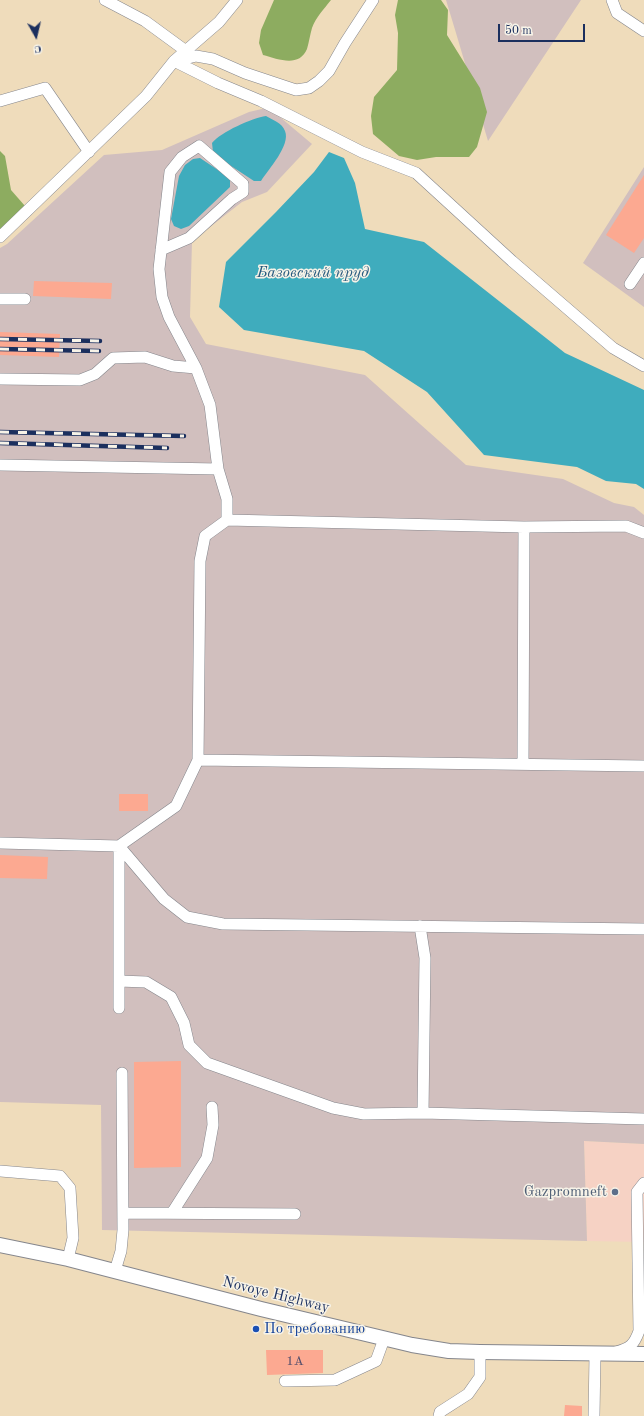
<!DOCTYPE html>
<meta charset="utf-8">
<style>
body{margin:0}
#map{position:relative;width:644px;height:1416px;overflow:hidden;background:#efdcbb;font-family:"Old Standard TT",serif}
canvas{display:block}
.north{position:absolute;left:16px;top:16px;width:40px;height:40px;-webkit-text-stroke:3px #f7f3e8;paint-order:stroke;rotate:172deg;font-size:11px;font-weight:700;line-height:16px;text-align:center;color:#1b2f5e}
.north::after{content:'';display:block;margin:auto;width:14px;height:18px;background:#1b2f5e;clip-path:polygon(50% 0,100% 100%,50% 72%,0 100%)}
.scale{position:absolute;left:498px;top:24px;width:87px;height:18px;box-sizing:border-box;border:2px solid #1b2f5e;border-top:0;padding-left:5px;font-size:12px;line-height:14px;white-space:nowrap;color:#1b2f5e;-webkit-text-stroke:3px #f7f3e8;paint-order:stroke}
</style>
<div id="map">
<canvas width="644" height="1416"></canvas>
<div class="north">С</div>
<div class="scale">50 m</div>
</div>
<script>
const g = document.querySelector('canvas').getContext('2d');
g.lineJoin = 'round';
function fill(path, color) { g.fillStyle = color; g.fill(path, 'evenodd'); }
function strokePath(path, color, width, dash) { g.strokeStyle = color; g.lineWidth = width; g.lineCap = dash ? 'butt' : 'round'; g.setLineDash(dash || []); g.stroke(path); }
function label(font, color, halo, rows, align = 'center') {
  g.font = font + ' "Old Standard TT",serif'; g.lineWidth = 3; g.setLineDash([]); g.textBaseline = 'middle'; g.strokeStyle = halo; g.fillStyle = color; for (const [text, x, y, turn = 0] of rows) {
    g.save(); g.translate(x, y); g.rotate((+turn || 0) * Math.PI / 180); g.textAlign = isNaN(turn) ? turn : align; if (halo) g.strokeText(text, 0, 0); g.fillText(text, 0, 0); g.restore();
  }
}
fill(new Path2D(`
 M584,1141L644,1144V1242L587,1241Z`), '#f6d2c4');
fill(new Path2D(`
 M446,0H581L488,141L456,33Z
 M266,108L274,112L312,144L267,192L242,202L192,241L190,317L206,344L365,375L466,465L563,479L614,503L634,507L644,515V1144L584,1141L587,1241L102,1230L101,1105L0,1102V248L7,244L104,155L162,150L249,112Z
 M644,167V307L583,263Z`), '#d1bfbe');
fill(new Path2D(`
 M274,0H331C324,9 316,17 312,28C310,35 309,42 307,49C299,68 278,59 263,55L259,43L261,30Z
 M398,0H441L448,10L447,35L480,88L487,112L477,147L469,157H436L417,160L399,156L373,134L371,116L374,97L397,70L398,33L395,15Z
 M0,151L5,156L11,190L25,206L0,232Z`), '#8dac60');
fill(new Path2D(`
 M266,116C273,120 282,123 285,131C291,145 268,170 261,181H254L225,162L213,152L212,143C221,132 252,118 266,116Z
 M329,152L344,158L355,183L365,229L424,242L565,353L644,390V489L636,484L606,481L577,467L484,455L427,392L364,351L244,330L219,307L226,262L276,212L314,172Z
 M200,158L230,178V187L189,226L181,229L174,226L171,219L179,176L185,165L193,159Z`), '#3facbd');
fill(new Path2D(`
 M644,175V238L634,253L606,235Z
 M34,281L112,283L111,299L33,296Z
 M0,332L60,334L59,357L0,355Z
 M119,794H148V811H119Z
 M0,855L48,857L47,879L0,878Z
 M181,1061V1167L134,1168V1062Z
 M266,1350H323V1373L267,1375Z
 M565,1405L582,1406V1416H564Z`), '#fca991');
const minor = new Path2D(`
 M105,0L145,21L186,51
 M612,0L617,13L644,31
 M174,61L218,83L261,101L362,152L416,173L512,261L613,348L644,366
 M177,61L196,56L213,59L245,73L296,90L309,88L319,81L329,71L345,43L373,0
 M0,101L45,88L89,152
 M0,237L146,96L174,61L219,22L237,0
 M161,250L189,238L232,199L243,192V184L199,146L182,157L170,172L159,269L162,297L169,317L196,368L210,405L218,469
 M630,284L644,263
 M0,299H25
 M0,379L80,380L95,374L113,358L145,357L173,366L196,368
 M0,465L218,469L227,499V520L205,536L200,561L198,760L176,806L119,846L0,843
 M227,520L524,527L626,526L644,533
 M198,760L644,766
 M523,764L524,527
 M119,846L164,899L187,917L223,924L644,929
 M119,846V1008
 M420,926L425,958L423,1113
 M119,981L146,982L171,997L184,1023L189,1045L207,1063L333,1108L364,1114L423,1113L644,1119
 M0,1171L60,1176L70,1188L73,1238L68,1259
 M123,1213L295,1214
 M172,1213L207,1158L213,1125L212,1107
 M115,1271L121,1251L123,1230L122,1073
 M616,1352C630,1348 634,1345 639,1331L637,1192L644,1183
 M285,1381L335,1380L376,1361L384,1339
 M439,1416L440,1412L468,1394L480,1377V1352
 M594,1416L595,1355`);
const major = new Path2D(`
 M0,1245L68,1259L261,1309L412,1345L449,1351L480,1352L644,1354`);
strokePath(minor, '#85868c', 12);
strokePath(major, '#85868c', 16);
strokePath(minor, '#fff', 11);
strokePath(major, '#fff', 14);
const rail = new Path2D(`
 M0,339L100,341
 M0,349L99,351
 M0,432L184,436
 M0,443L167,448`);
strokePath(rail, '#1b2f5e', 4.5);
strokePath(rail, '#f7f3e8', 3, [9]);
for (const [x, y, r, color] of [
 [615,1192,4,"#5c6f8a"],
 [256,1329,4,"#1a4fb4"]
]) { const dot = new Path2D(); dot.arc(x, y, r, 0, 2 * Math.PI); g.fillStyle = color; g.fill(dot); strokePath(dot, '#f7f3e8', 1.5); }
label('13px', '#534e6b', null, [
 ["1А",295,1362]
]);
label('15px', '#4e5e75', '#f7f3e8', [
 ["Gazpromneft",607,1192]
], 'right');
label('15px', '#1b2f5e', '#f7f3e8', [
 ["Novoye Highway",276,1295,14]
]);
label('15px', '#164399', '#f7f3e8', [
 ["По требованию",264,1329]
], 'left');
label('italic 16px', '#285b7f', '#f7f3e8', [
 ["Базовский пруд",313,273]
]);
</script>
